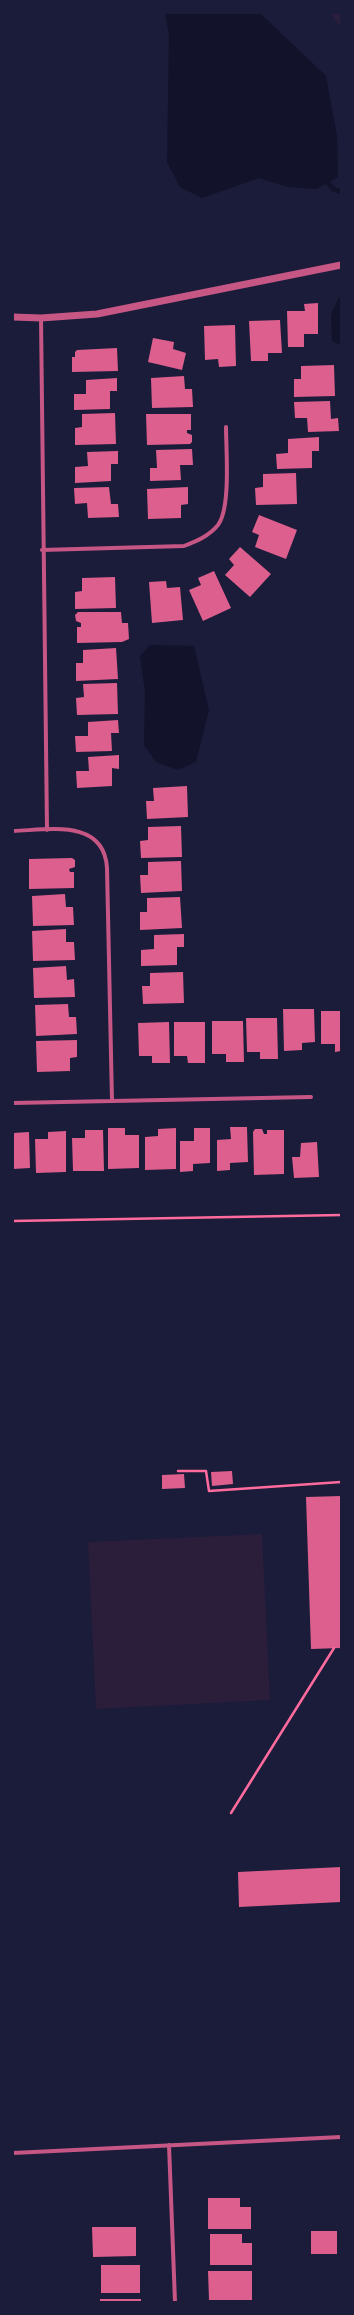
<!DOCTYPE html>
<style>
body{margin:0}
#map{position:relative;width:354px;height:2315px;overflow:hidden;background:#1b1b3a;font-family:"Varela Round",sans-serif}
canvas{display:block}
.frame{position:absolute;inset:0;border:14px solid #1b1b3a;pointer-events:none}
</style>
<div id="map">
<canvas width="354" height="2315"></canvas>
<div class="frame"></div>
</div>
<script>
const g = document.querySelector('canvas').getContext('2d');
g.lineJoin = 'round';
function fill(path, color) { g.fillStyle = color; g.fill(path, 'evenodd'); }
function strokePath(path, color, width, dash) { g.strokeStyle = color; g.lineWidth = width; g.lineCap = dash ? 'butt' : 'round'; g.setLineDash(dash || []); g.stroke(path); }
fill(new Path2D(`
 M330,13H341V28Z
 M262,1534L270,1700L96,1709L88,1542Z`), '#2a1e3b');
fill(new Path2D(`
 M165,13H260L326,76L337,136L338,177L317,189L288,187L259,178L202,198L180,187L167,162L169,35Z
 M339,297H341V345L332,341L331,315Z
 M150,645L194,646L209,710L196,762L178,770L156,762L144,745L145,692L140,656Z`), '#12122b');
strokePath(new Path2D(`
 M326,180L333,189L341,192`), '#12122b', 5);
fill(new Path2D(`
 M318,303V334H304V347H288L287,311H305L304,304Z
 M280,320L282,353H268V361H251L249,321Z
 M235,325L236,366L219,367L218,359L205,360L204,326Z
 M153,338L174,342L173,349L186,353L182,370L148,362Z
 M117,348L118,371L72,372V357H75V352L77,350Z
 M334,365L335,396L294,397V379H301V366Z
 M184,376L185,389H192L193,407L152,408L151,378Z
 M117,378V391H110V409L74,410V394H86V380Z
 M330,401L331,419L338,418L339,431L308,432L307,418H295L294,402Z
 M115,413L116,444L75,445V428L82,427V414Z
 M146,414H191V430H187V433L192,435V442L190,444L147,445Z
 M319,437V451H312V468L277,469L276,454L288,453V439Z
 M192,449L193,465H180L181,480L150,481V468H157L156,450Z
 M118,451V464H111V481L75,483V467L88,466L87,452Z
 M296,473L297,504L256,505L255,488L263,487V474Z
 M109,487L111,504H118L119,517L88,518L87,503L75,504L74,488Z
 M188,487V504L181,505V518L148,519L147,489Z
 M259,515L297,530L286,559L255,547L259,535L252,532Z
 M240,547L271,574L250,597L225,575L234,565L229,559Z
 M214,571L231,608L203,621L189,590L201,585L198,578Z
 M115,577L116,608L75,609V592L82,591V578Z
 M166,581L167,588L180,587L183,620L152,623L149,582Z
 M78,612H121L122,623H128L129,639L122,642L77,643V627H81V623L76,621L75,615Z
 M116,648L118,679L76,681V663H83V650Z
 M117,683L118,714L77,715L76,698L84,697L83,684Z
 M118,720L119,733H111L112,751L76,752L75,736H88V722Z
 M119,755V769L112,768V786L77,788L76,771H89L88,757Z
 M187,786L188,817L147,819L146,801H154L153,788Z
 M181,826L182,857L141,858L140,841L148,840V827Z
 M72,858L75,860V867L69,869L70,872H74V888L29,889V859Z
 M181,861L182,891L141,893L140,875H148V862Z
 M65,894L66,907H73L74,925L33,926L32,896Z
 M180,897L182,928L140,930V912H147V898Z
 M66,929V942H74L75,960L33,961L32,931Z
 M184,934V947H177V965L141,966V950L154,949V935Z
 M66,966L67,980L74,979L75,997L34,998L33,968Z
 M183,972L184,1003L143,1004L142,986H150V973Z
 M68,1004L69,1017H76L77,1034L36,1036L35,1005Z
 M283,1009H314L315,1042L302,1043V1050L284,1051Z
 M321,1011H341V1051L335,1052V1044H321Z
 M246,1018H277L278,1059H260V1052H247Z
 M212,1021H243L244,1062H226V1054H212Z
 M169,1022L170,1063H152V1056H139L138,1023Z
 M174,1022H205V1063H188L187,1056H174Z
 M77,1040V1057L70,1058V1071L37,1072L36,1041Z
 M230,1127H247L248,1162L230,1163V1170L217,1171V1140L231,1139Z
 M108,1128H125V1135H139V1168L108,1169Z
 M176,1128V1169L145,1170V1137L158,1136V1129Z
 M194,1128H210V1163L193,1164V1171L180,1172V1141H194Z
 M255,1129H262L264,1134H267V1130H284V1174L254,1175L253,1132Z
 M85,1130H103L104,1171H73L72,1138H85Z
 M66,1131V1172L36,1173L35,1139H48V1132Z
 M29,1132L30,1168L13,1169V1133Z
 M317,1142L319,1177L294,1178L292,1157H300L301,1143Z
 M232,1471L233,1484L212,1486L211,1472Z
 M184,1474L185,1488L162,1489V1475Z
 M341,1496V1648L311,1649L306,1497Z
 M341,1867V1902L239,1907L238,1872Z
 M208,2198H240V2207H251V2229H208Z
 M92,2227H136V2256L93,2257Z
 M311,2231H337V2254H311Z
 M210,2234H242V2243H252V2265H210Z
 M101,2265H140V2293H101Z
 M208,2271H252V2300H209Z
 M100,2299H141V2302H100Z`), '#dd5f8e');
strokePath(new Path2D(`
 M13,1221L341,1215
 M178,1471H206L209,1491L341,1482
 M231,1813L334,1648`), '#ff6b9d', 2.5);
strokePath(new Path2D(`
 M41,318L47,830
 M42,550L184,546C197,541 209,536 218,525C231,508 226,449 226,427
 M13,831C48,830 104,818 107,868L112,1101
 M13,1103L311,1097
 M169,2145L175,2302
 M13,2153L341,2137`), '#c65784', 4);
strokePath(new Path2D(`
 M13,317L41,318L97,314L341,265`), '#c65784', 7);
</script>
